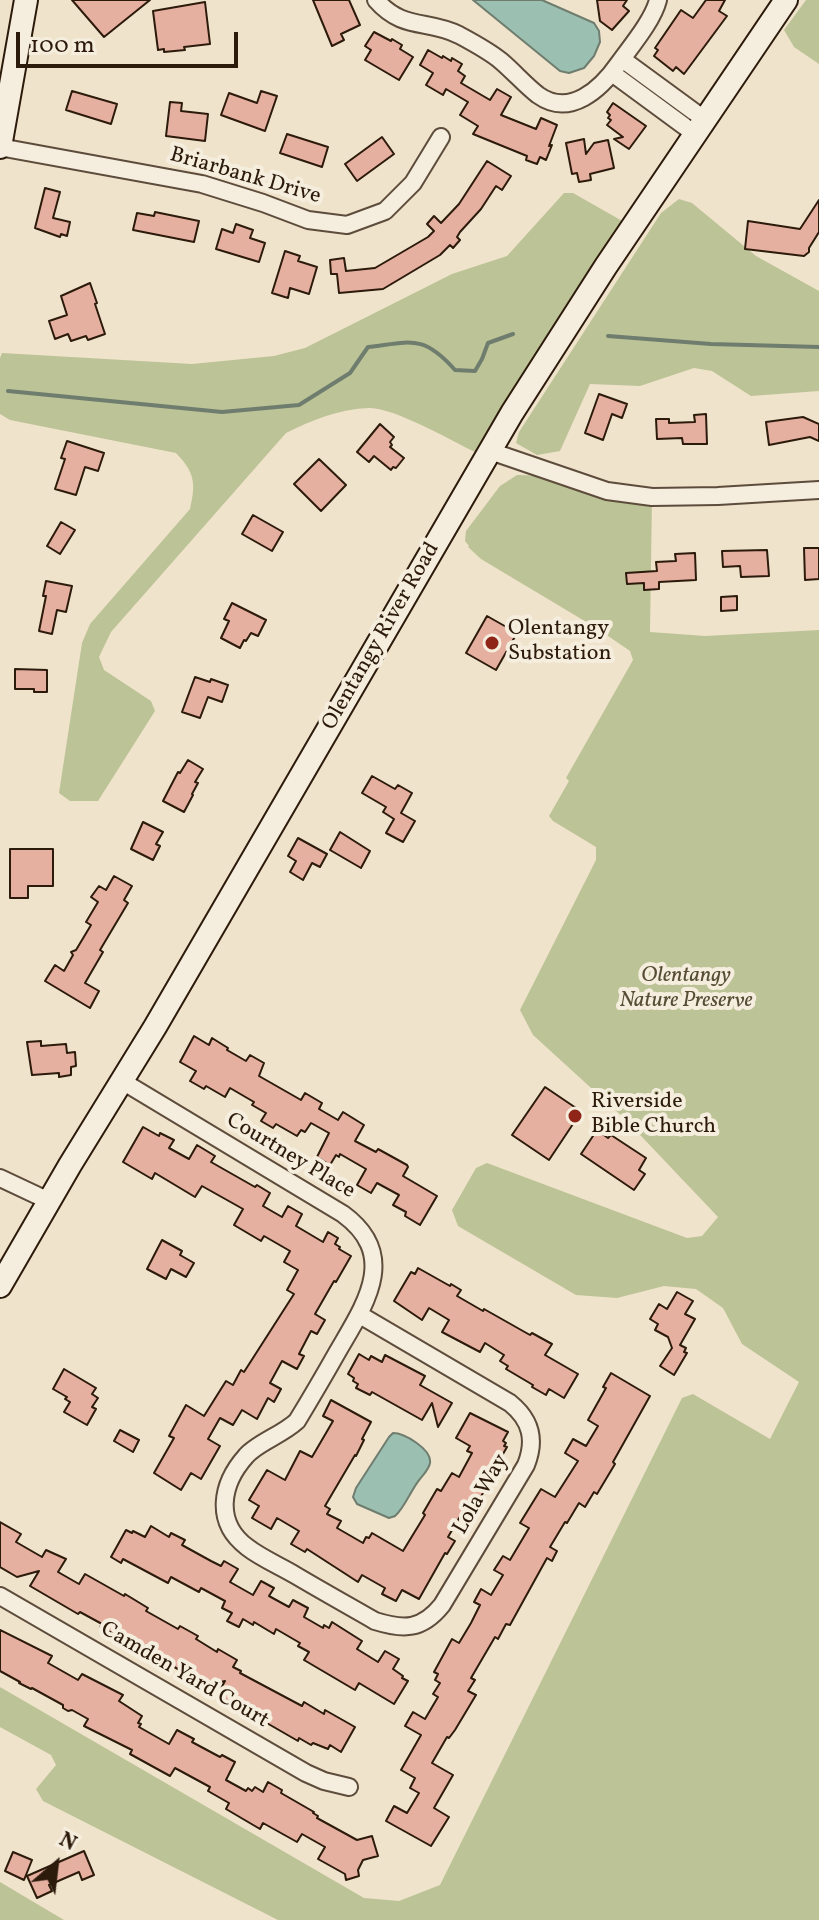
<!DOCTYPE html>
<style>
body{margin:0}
#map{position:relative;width:819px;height:1920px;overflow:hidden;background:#f0e3cb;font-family:Vollkorn,serif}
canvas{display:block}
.north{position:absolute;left:16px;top:1824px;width:80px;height:80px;-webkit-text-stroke:6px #f5eddd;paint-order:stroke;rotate:28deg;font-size:22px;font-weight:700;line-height:32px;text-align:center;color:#2c1a0b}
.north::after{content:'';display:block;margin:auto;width:28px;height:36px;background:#2c1a0b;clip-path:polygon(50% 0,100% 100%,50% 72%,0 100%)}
.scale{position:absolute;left:16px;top:32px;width:222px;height:36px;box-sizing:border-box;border:4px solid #2c1a0b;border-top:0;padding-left:10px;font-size:24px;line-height:28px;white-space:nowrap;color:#2c1a0b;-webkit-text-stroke:6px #f5eddd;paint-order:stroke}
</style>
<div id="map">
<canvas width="819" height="1920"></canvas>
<div class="north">N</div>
<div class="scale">100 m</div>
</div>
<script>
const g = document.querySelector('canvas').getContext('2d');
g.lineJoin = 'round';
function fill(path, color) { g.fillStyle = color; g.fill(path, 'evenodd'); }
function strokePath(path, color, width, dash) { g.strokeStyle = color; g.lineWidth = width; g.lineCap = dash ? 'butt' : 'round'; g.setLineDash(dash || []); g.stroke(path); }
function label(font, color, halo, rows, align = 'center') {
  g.font = font + ' Vollkorn,serif'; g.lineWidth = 8; g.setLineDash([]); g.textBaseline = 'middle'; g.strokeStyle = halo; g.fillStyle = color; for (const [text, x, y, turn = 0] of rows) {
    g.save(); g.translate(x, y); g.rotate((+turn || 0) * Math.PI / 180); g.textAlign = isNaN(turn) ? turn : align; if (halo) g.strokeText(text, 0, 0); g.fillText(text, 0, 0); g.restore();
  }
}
fill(new Path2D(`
 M806,0H819V64L794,47L784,30Z
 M564,193H573L624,222L477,453C452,441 393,407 369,408C339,409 312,420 286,433L111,632L99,657L104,670L151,701L155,711L98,801H70L59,793L82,643L90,624L190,509C196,483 195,473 176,453L10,420L0,414V358L2,353L192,364L274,356L305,348L452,274L507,256Z
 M679,199L692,203L756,256L819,291V391L751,396L712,371L694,368L640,386L590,384L560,451L537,455L516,443L519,432L661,213Z
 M517,475L557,476L652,497L650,632L705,636L819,630V1920H278L43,1801L36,1789L56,1765L51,1755L0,1727V1687L364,1898L399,1901L440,1885L682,1398L693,1394L770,1439L799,1382L742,1344L723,1308L696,1289L664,1286L617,1298L576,1295L458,1226L452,1210L476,1168L487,1163L687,1238L702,1236L718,1217L624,1118L533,1035L520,1010L596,860V847L553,821L549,816L569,781L566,778L633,660L630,651L598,629L481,559L468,547L469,546L465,541L466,531L500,486Z
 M0,1882L64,1920H0Z`), '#bcc396');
const water = new Path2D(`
 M473,0H542L594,23L599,31L600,42L594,56L584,68L569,73L560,71Z
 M393,1433C404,1433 432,1449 430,1463C429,1469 424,1474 420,1479C412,1488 404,1509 395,1516C393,1517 391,1517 389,1518L357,1504L353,1497L356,1488L389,1437Z`);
fill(water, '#9bbfb1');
strokePath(water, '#6f7d6f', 2);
strokePath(new Path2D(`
 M608,336L711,344L819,347
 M8,391L222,412L299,405L350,373L368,347C411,342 423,334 455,370L475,371L482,359L488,343L513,334`), '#6f7d6f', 4);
const building = new Path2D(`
 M72,0H150L104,37Z
 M313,0H349L360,25L341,34L344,40L332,46Z
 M597,0H627L623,6L629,11L612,30L600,21Z
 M706,0H725L719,11L727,16L684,74L676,67L673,71L654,56L658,50L655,48L681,10L693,18Z
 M205,2L210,44L184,47L185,50L164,52V49L158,50L153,11Z
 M374,32L391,41L392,39L402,45L400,49L413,57L399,80L365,60L371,50L365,46Z
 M428,50L442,58L443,56L451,61L452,58L462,64L458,71L465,76L461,83L490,100L497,89L511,97L501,115L536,129L541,118L557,125L549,146L552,145L546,160L540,157L537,164L526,160L527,156L473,134L478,126L460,115L468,102L446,89L443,95L426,85L433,73L420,65Z
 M72,91L117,104L111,124L66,110Z
 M261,91L277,96L265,131L221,115L229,93L257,103Z
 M170,102L182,103L181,111L208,114L205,141L166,136Z
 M613,103L646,126L629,149L614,139L623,137L607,125L611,120L608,118L610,115L607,112Z
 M287,134L328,147L322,167L280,153Z
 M382,137L394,154L357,181L345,164Z
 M584,139L586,154L594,143L608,140L614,168L590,174L591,180L579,182L577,173L572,174L566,143Z
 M487,161L511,176L502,190L496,186L481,209L460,232L457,237L460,240L453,248L450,245L440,255L383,289L339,293L337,274H331L330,260L344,258L346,271L375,268L428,237L434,231L427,224L434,216L441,223L459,204Z
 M45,188L60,192L53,218L70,222L67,236L61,234L60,237L35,228Z
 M819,200V232L809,248V252L804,256L745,249L748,221L800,229Z
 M155,212L199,221L194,242L133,230L137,213L154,216Z
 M236,224L253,230L250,238L265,243L259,262L216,249L222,229L233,233Z
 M285,251L300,256L298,261L317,267L309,294L290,288L288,298L272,293Z
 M90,283L97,303L95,304L105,334L88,340L86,336L71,341L68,334L55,339L49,321L67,315L61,296Z
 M599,394L627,404L622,418L612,414L603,440L585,433Z
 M706,414L707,444H683L682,438L657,439L656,419H669V423L695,422L694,415Z
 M803,417L819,424V441L810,437L769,445L766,422Z
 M380,424L394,437L390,442L392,445L390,447L404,458L396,468L393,467L391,470L374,456L369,462L357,452Z
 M67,441L104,453L98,471L85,467L76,495L55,489L65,459L61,458Z
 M319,459L346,485L321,511L294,484Z
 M253,515L283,532L272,551L242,534Z
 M61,522L75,530L60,554L47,546Z
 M804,548H819V579L805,580Z
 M767,550L769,576L741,577L740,566L723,567L722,551Z
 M695,553L696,580L659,582V589L644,590V583L627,584L626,573L657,571L656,562L676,561L675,554Z
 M46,581L72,586L66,612L57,610L52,634L39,631L46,596H43Z
 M737,596V610L721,611V597Z
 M232,603L266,620L258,636L251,633L246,641L244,640L240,648L221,638L229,621L224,619Z
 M487,616L517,633L496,670L466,653Z
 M15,669L47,670V692H34V689H15Z
 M195,677L210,682L211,679L228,685L222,702L208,697L200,718L182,712Z
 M188,760L203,769L195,782L198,783L192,794L193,795L184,812L163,801L178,772L180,773Z
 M372,776L395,789L398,785L412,793L401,813L415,821L403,842L386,833L394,819L383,812L386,807L362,793Z
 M143,822L163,832L156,844L160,846L153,860L131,849Z
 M340,832L370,851L361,868L330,850Z
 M298,838L327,854L320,867L312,863L303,880L290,872L296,861L288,856Z
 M10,849H53V886H28V898H10Z
 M114,876L132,886L124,900L128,903L100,950L103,952L85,983L99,991L90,1008L45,981L55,965L64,971L73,955L71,952L76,950L91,925L86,922L98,902L91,897L99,886L106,890Z
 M194,1036L209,1045L212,1038L228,1048L227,1050L246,1061L250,1055L264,1063L259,1076L301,1100L305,1093L322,1103L319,1109L338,1120L343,1112L364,1125L355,1141L376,1152L378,1149L407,1165L408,1167L403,1176L437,1196L420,1225L405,1216L406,1212L393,1205L399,1195L377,1183L371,1193L357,1185L366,1169L340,1154L339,1157L336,1155L330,1165L317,1157L329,1133L311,1123L305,1132L301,1130L297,1136L276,1124L273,1128L261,1121L266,1113L252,1105L254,1102L230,1088L225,1097L206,1086L204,1089L190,1081L196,1071L180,1062Z
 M41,1041V1046L66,1044L67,1053L75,1052L76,1066L71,1067V1075L59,1077V1073L32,1075L27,1042Z
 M545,1087L579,1110L575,1116L577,1118L549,1160L512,1135Z
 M143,1127L159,1136L160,1133L174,1140L169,1148L189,1159L197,1145L215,1156L211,1162L255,1187L257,1185L270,1193L263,1206L282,1217L288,1206L302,1214L296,1226L323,1242L328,1232L338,1238L335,1244L340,1247L339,1249L351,1256L336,1282L334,1281L315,1314L325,1320L317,1334L311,1331L299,1354L304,1356L297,1369L282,1361L270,1383L281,1389L274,1402L268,1398L257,1419L242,1410L233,1425L220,1418L208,1439L220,1446L201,1479L191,1473L181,1490L154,1473L174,1438L169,1436L186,1405L204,1416L226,1381L233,1385L241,1370L244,1372L294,1294L287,1290L298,1270L284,1262L290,1251L264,1236L261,1241L234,1225L243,1209L202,1186L195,1197L155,1173L152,1179L123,1162Z
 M597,1130L608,1138L611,1135L646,1158L639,1170L645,1174L634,1190L581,1154Z
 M162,1240L182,1251L180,1255L194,1263L186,1277L171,1269L166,1279L147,1269Z
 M418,1268L450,1286L451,1284L461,1290L457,1296L483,1311L484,1309L530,1335L532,1333L552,1344L545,1355L578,1374L564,1398L549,1389L546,1395L532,1387L533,1385L506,1369L508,1366L500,1361L504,1355L485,1343L480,1352L442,1332L449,1320L429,1308L422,1320L394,1301L411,1272L415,1274Z
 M677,1292L693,1301L685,1314L695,1319L680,1345L686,1348L684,1352L687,1353L674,1375L660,1366L672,1348L668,1337L655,1330L658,1324L650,1319L659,1304L667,1309Z
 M359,1354L369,1360L371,1356L382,1362L385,1355L425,1376L420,1385L452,1403L438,1427L432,1403L422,1420L372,1392L370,1395L356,1388L358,1384L353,1381L354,1378L348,1374Z
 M64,1369L96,1388L92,1394L98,1398L92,1407L96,1409L87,1425L64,1412L70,1402L65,1399L67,1397L53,1389Z
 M611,1373L650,1396L613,1462L615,1464L597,1494L594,1492L585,1507L579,1503L567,1523L565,1522L550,1547L557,1551L552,1561L547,1558L510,1625L506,1624L498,1639L495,1637L471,1678L475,1680L468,1691L476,1695L455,1730L449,1738L447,1737L432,1763L453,1775L434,1808L449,1817L431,1846L386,1821L394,1806L407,1813L419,1793L410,1788L415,1778L401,1770L421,1735L405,1726L413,1712L425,1719L438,1697L433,1694L440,1683L435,1680L438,1674L434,1672L452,1639L459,1643L471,1623L480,1605L474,1602L481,1589L491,1595L503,1575L494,1570L503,1556L510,1560L529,1528L520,1523L541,1489L555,1497L578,1461L565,1453L573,1439L586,1446L598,1426L588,1420L606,1388L603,1387Z
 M331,1400L371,1422L362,1439L364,1440L356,1456L355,1455L325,1506L330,1509L327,1514L341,1521L337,1528L363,1543L366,1537L369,1538L372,1533L403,1551L425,1515L423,1513L437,1489L441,1491L452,1473L459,1477L472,1453L467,1451L470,1446L456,1438L470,1413L508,1432L503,1441L506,1443L504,1446L507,1447L495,1468L497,1469L476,1505L469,1501L448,1537L455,1541L447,1554L445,1553L419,1599L402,1590L396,1601L382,1594L385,1588L362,1575L358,1582L307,1549L305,1552L291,1544L299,1531L277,1518L271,1529L252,1518L259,1506L249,1500L267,1470L285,1480L300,1451L312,1457L333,1421L323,1416Z
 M120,1430L139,1440L133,1452L114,1441Z
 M0,1522L21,1534L16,1542L42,1557L46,1550L66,1559L58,1572L79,1584L85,1574L124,1596L125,1594L148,1608L146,1611L178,1629L180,1626L198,1636L196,1639L217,1652L218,1649L237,1660L233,1667L241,1671L240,1673L302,1706L304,1702L324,1714L325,1710L355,1727L341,1752L330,1745L328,1749L313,1743L311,1745L299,1738L298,1741L265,1722L267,1718L235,1699L233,1704L217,1695L225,1681L202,1686L197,1684L196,1679L147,1652L149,1648L118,1631L116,1635L100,1627L102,1624L80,1612L78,1614L30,1586L39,1571L17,1577L0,1567Z
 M151,1526L169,1537L171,1533L185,1540L182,1545L211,1561L221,1566L224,1561L238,1569L230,1582L253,1595L261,1581L274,1588L269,1596L289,1607L293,1600L308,1608L304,1617L323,1628L324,1625L329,1628L332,1622L362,1641L357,1649L378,1662L385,1651L399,1659L393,1669L403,1676L402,1678L408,1681L394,1704L359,1683L355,1690L304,1660L309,1652L298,1646L300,1643L276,1629L274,1634L254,1622L253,1625L243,1619L239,1627L227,1621L232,1613L222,1608L225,1601L201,1588L199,1592L171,1577L168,1583L123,1559L121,1563L111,1557L126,1530L132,1533L133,1531L145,1537Z
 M0,1630L52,1656L48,1663L78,1680L82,1674L123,1695L119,1701L142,1716L138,1723L141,1724L139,1727L169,1744L177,1730L194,1739L192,1742L220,1757L222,1755L235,1762L226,1780L246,1791L248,1788L252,1791L255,1787L263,1792L268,1782L282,1790L281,1793L314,1812L313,1813L318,1816L317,1818L357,1840L372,1836L378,1856L363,1860L358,1870L359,1876L346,1880L345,1874L318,1859L325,1847L302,1834L297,1842L263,1823L260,1829L226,1809L229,1803L208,1791L210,1787L175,1768L170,1776L130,1754L132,1750L84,1726L88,1719L72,1710L68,1711L63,1708V1705L32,1688L31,1689L19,1683L20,1682L0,1671Z
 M84,1851L94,1875L82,1880L79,1872L49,1885L52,1891L37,1898L27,1876Z
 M13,1852L32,1860L24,1880L5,1871Z`);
fill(building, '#e6b0a1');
strokePath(building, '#2c1a0b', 2);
const street = new Path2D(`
 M376,0C403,31 427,19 459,35C474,43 489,51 501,61C514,72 525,85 538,95C570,118 601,89 619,63C632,45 653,20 658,0
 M622,59L704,119
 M612,73L695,134
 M0,147L202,184L263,203L308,220L347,225L385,211L413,183L441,137
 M490,451L607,491L652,497L718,496L819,490
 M122,1081L343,1214C399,1255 366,1303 338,1351C325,1374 311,1398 297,1421C282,1435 257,1443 246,1456C221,1484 214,1522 247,1547C261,1558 280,1566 295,1575C322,1591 349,1606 375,1621C404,1630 422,1630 442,1605L526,1465C536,1440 531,1420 510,1403L360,1315
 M0,1178L49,1201
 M0,1596L306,1773L324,1781L349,1787`);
const secondary = new Path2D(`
 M0,147L26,0
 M0,1286L70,1165L155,1027L512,413L606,266L786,0`);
strokePath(street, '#5d4c3b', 20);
strokePath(secondary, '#2c1a0b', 26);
strokePath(street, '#f5eddd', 16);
strokePath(secondary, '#f5eddd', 22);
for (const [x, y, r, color] of [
 [492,643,8,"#8f2418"],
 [575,1116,8,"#8f2418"]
]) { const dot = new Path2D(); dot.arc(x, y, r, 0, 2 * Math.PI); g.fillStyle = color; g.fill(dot); strokePath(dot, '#f5eddd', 3); }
label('22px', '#2c1a0b', '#f5eddd', [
 ["Briarbank Drive",245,177,16],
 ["Olentangy River Road",382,637,-60],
 ["Courtney Place",290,1157,31],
 ["Lola Way",482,1495,-60],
 ["Camden Yard Court",184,1676,30]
]);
label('22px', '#2c1a0b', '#f5eddd', [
 ["Olentangy",508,630],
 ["Substation",508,655],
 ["Riverside",591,1103],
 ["Bible Church",591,1128]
], 'left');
label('italic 22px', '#574d35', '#f5eddd', [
 ["Olentangy",686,977],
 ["Nature Preserve",686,1002]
]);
</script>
